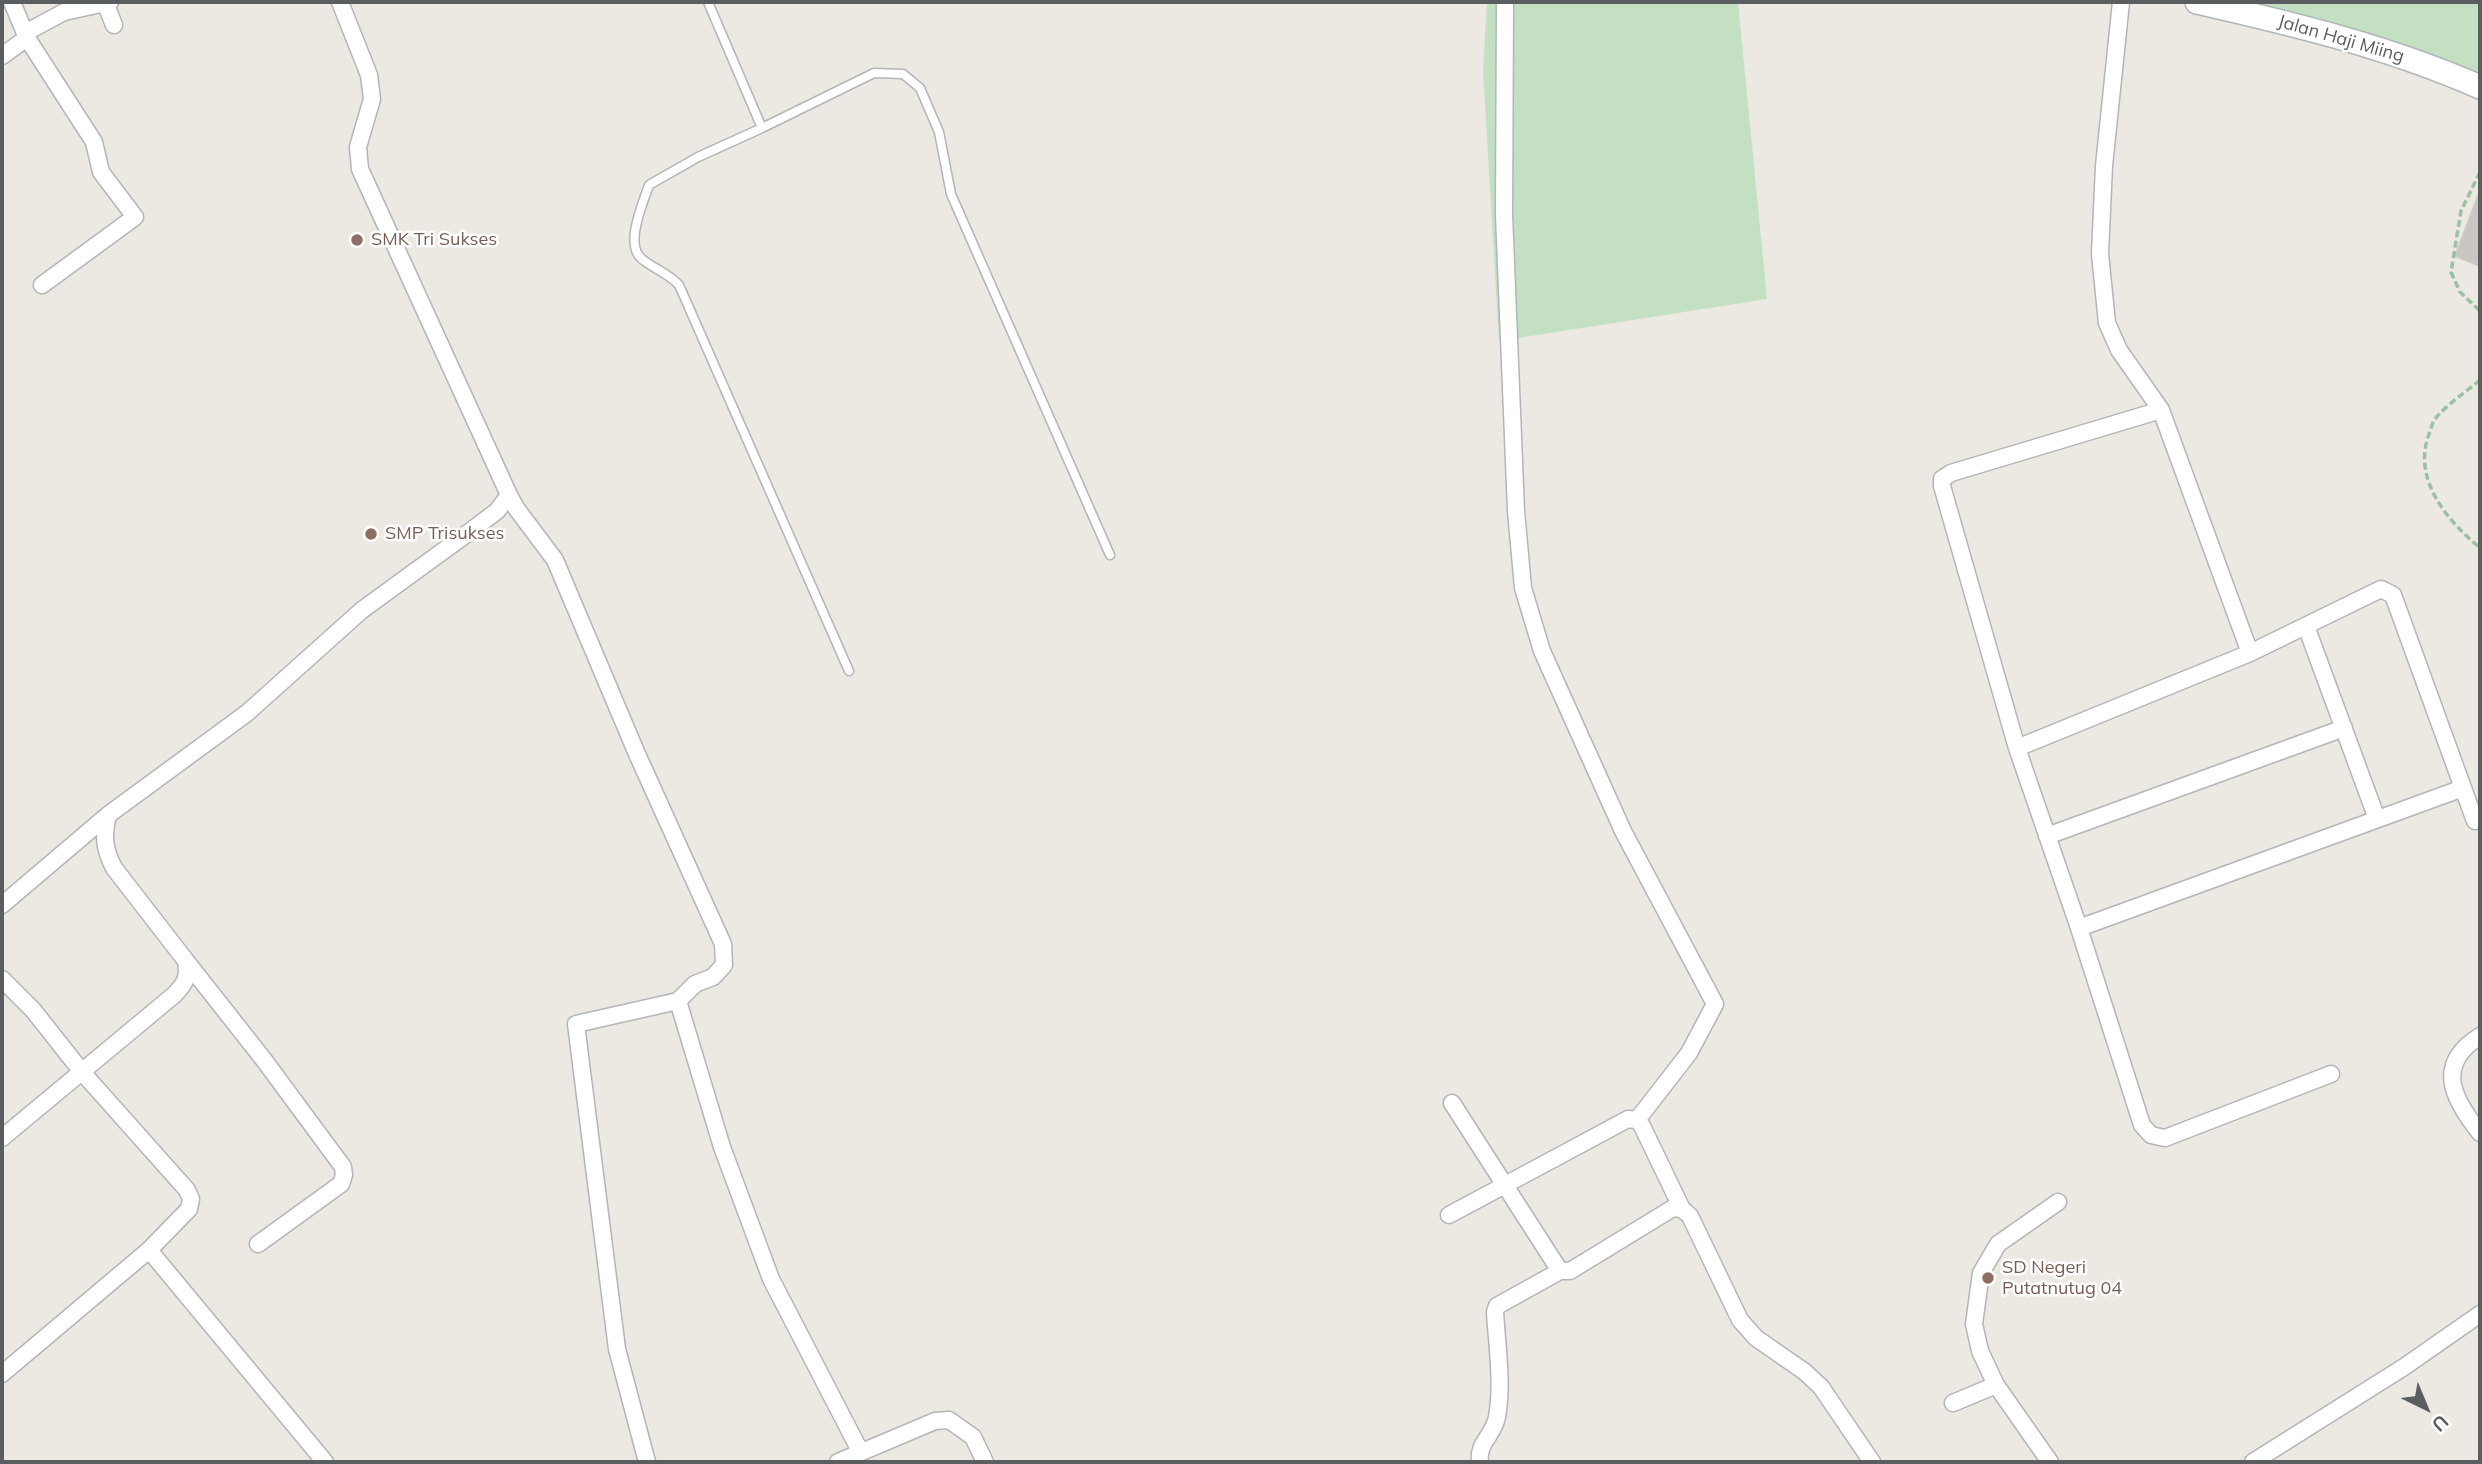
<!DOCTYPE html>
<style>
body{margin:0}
#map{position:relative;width:2482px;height:1464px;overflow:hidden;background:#ebe9e2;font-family:Mulish,sans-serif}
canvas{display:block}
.frame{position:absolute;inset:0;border:4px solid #5b5e61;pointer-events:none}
.north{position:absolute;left:2391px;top:1373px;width:70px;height:70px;-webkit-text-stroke:5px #fff;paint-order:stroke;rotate:137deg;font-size:19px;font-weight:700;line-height:28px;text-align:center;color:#5b5e61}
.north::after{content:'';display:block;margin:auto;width:24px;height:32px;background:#5b5e61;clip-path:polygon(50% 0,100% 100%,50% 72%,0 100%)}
</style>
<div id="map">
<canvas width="2482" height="1464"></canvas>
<div class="frame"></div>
<div class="north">U</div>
</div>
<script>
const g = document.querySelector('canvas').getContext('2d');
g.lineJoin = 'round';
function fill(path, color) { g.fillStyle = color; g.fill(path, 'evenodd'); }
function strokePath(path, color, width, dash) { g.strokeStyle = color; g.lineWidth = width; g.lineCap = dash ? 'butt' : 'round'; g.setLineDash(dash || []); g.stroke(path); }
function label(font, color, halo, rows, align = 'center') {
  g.font = font + ' Mulish,sans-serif'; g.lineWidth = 5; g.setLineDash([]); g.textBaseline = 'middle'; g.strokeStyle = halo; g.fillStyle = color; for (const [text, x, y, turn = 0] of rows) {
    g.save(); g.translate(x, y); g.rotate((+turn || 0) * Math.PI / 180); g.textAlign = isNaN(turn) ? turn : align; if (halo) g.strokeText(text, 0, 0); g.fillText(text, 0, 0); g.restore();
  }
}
fill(new Path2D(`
 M1487,2H1738L1767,299L1499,341L1483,71Z
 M2198,2H2480V80L2417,49Z`), '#c4e0c2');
const building = new Path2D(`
 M2479,193H2480V266L2455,256Z`);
fill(building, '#c9c5c1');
strokePath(building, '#cfcac2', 2);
const lane = new Path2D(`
 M708,2L762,128L874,73L903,74L920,88L939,132L951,194L1110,555
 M762,128L698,157L649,185C643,203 624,245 642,259C654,269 668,273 679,285L849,671`);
const street = new Path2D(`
 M12,2L27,38L94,142L101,172L135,217L42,285
 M105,2L114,25
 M1505,2L1504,215L1516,511L1523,588L1542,651L1623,831L1715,1004L1689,1053L1637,1120
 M2121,2L2104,166L2100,254L2107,323L2119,350L2161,410L2250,653L2381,589L2393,595L2475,821
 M25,33L64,12L110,2
 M2,56L27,38
 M509,495L516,508L555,560L637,754L723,944L724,965L713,977L695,984L678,1001L576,1024L617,1349L647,1462
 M2306,626L2377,819
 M2250,653L2017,748L2079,928L2142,1125L2151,1135L2165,1138L2331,1074
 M2017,748L1942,486V479L1951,473L2161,410
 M2047,836L2344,728
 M2,905L108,815L247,713L362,610L472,530L497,511L509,495L360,169L358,147L372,99L369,75L340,2
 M2079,928L2463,788
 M186,961L264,1060L343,1167L344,1175L341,1184L258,1244
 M2,979L33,1010L82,1072L187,1190L191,1199L189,1209L149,1250L325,1462
 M678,1001L722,1147L771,1279L858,1447L864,1451
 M2480,1036C2434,1065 2453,1099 2480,1133
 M1452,1103L1560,1271H1570L1673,1208L1682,1209L1690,1216L1740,1320L1756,1338L1805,1372L1821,1387L1872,1462
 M2,1138L174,995C185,984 189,977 186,961L114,868C104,849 103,836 108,815
 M1449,1215L1628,1119L1637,1120L1642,1126L1682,1209
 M2,1374L149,1250
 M1996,1385L1980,1351L1974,1324L1981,1273L1998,1244L2058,1202
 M1953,1403L1996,1385L2050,1462
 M838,1462L935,1421L949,1420L973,1437L985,1462
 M1480,1462C1477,1443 1494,1435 1497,1417C1503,1383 1497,1346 1495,1312L1497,1306L1560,1271
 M2253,1462L2404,1367L2480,1314`);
const secondary = new Path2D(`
 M2197,2C2294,24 2389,47 2480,87`);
strokePath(lane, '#b3b5b8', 11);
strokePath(street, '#b3b5b8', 19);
strokePath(secondary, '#b2b5b8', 26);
strokePath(new Path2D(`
 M2480,172L2461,211L2451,272L2460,292L2480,311
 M2480,380C2466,392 2447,404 2435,419C2432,423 2431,429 2429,434C2412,480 2447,520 2480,548`), '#9cc0a3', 3.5, [7, 3.5]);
strokePath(lane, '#fff', 8);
strokePath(street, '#fff', 16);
strokePath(secondary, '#fff', 23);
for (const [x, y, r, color] of [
 [357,240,7,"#8d6e63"],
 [371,534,7,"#8d6e63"],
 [1988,1278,7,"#8d6e63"]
]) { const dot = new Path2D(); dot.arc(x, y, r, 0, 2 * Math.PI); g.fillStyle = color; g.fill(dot); strokePath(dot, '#fff', 2.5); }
label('18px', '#5b5e61', '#fff', [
 ["Jalan Haji Miing",2341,39,16]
]);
label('18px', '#785e54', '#fff', [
 ["SMK Tri Sukses",371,240],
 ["SMP Trisukses",385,534],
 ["SD Negeri",2002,1268],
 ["Putatnutug 04",2002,1289]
], 'left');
</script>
